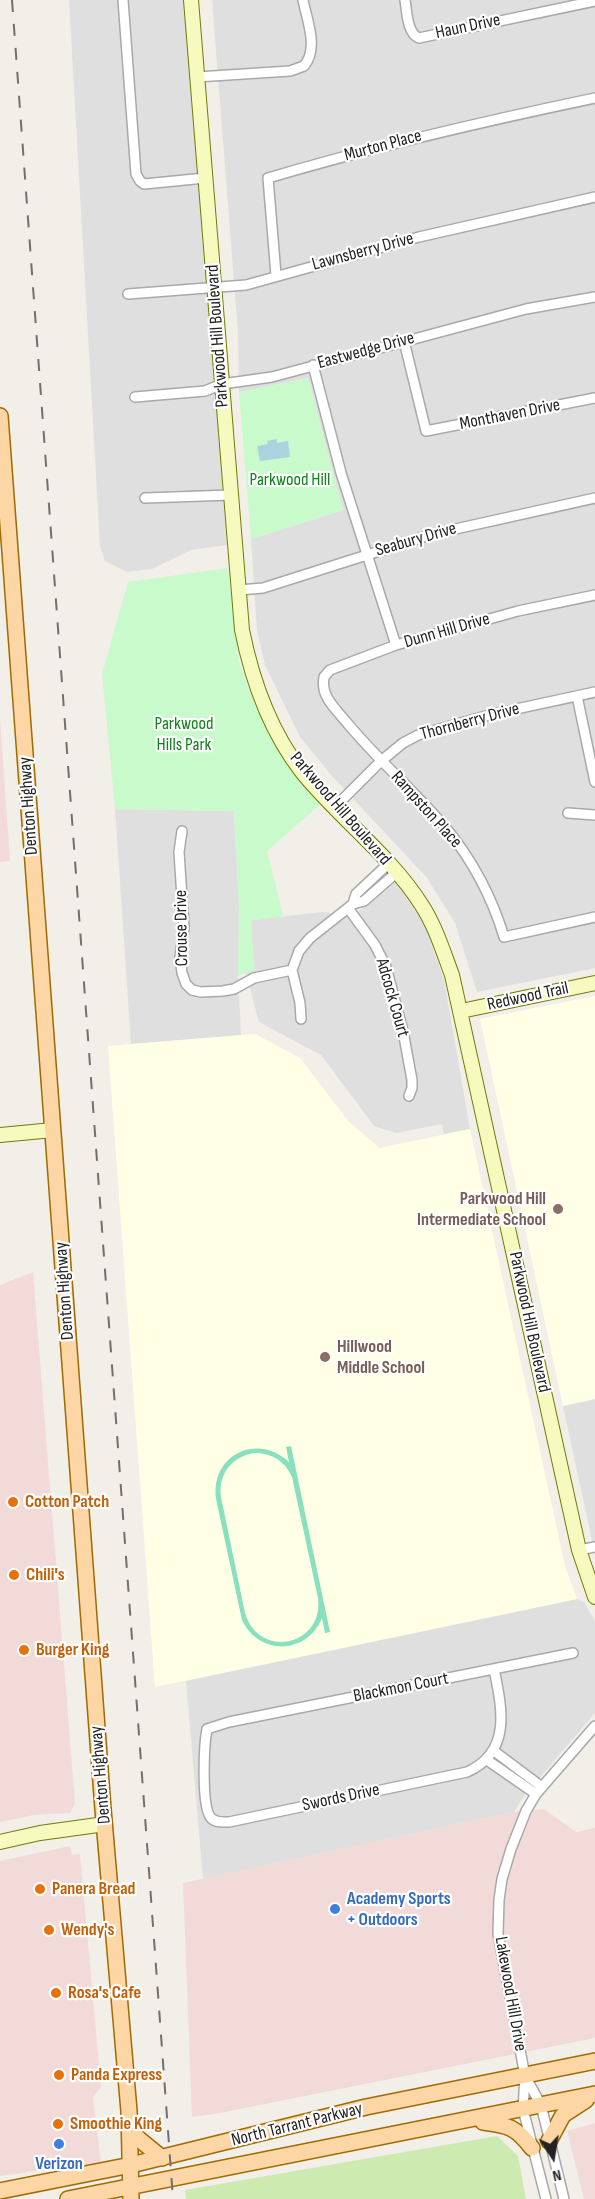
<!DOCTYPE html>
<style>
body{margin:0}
#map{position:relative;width:595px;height:2199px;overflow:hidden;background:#f2efe9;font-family:"Sofia Sans Condensed",sans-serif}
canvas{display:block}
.north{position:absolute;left:523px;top:2127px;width:60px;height:60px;-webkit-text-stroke:4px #fff;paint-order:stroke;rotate:168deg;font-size:16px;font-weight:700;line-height:24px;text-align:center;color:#222}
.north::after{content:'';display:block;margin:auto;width:21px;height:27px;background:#222;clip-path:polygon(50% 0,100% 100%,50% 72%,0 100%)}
</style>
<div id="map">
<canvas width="595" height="2199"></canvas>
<div class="north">N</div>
</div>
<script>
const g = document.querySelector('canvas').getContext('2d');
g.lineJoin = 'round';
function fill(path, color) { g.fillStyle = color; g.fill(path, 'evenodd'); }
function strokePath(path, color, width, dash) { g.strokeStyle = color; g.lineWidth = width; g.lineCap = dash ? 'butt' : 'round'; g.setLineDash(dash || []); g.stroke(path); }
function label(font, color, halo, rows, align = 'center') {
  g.font = font + ' "Sofia Sans Condensed",sans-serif'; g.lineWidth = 4.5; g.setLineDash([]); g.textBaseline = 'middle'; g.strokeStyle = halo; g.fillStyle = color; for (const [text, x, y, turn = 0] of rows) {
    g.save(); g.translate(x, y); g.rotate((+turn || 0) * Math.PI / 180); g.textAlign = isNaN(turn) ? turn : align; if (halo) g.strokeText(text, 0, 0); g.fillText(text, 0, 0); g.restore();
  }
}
fill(new Path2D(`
 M69,0H186L227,545L191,550L152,569L127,572L105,561L100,546Z
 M212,0H595V968L477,992L455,923L427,878L332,776L300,737L265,665L257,630L251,539L343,510L308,378L239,392L238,333Z
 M115,809L234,811L239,906L238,976L241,1035L131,1044Z
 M394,881L423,921L444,980L470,1129L444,1134L442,1124L396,1133L374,1126L321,1055L259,1022L246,973L254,970L251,920L323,912L346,915L351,918Z
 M595,1399V1554L563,1406Z
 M577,1599L584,1602L595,1621V1713L524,1796L514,1812L203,1879L186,1681Z`), '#e0dfdf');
fill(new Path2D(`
 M0,719L10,861L0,862Z
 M33,1272L75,1803L70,1813L34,1815L0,1822V1285Z
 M544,1809L576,1832L595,1828V2038L215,2114L192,2117L183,1883L514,1812Z
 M70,1846L72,1855L80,1854L101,2087L93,2097L101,2163L0,2176V1861Z
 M595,2123V2199H584L567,2131Z`), '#f2dad9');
fill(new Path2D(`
 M595,996V1399L563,1406L480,1019Z
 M255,1034L300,1058L349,1122L380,1148L470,1129L565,1566L577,1599L155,1687L108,1046Z`), '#ffffe5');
fill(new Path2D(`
 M497,2136L518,2156L526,2199H186L185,2190Z`), '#cdebb0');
fill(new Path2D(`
 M308,378L343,510L251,539L239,392Z
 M228,568L239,662L256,707L287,759L323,802L267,851L283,916L251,921L254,970L238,976L239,906L234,811L115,809L102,674L128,582Z`), '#c8facc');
fill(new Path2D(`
 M291,1446L330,1632L325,1633L322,1618C307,1655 259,1656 242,1620L216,1499C210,1455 257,1432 289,1462L286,1447ZM255,1453C272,1453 285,1461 292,1477L318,1598C324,1646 259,1660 245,1613L221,1497C218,1474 232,1456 255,1453Z`), '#88e0be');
fill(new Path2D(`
 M277,439V443L288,441L290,457L260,461L257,446L268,444L267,441Z`), '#aad3df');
const street = new Path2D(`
 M123,0L136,174L140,181L144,184L205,178
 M405,0C407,12 407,33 419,38L595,1
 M197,77L290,71L304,66C319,48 307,21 303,0
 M276,275L268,178C376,146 485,121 595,98
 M128,294L246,285L419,237L595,197
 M404,341L426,431L595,398
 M313,365L341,473L396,645
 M135,397L205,391L222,384L272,377L526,309L595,297
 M145,498L231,495
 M239,590L263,588L433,534L595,498
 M595,595L518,611L396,645L330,670L324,677C323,683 323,689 326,695C330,705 341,715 348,724C379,761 415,792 446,828C473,861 492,897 504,937L595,917
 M577,696L595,782
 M334,808L381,761L403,743L418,735L493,714L595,692
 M568,813L595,815
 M182,831L179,852L184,928L180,957L182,973L186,984L192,990L201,992L223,991L234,989L254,978L292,970
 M353,904L356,894L388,864
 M348,908L375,945L386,967L403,1031L412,1080V1088L409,1096
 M301,1019L300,1003L292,970L299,951L310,938L353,904L364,901L396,873
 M579,1550L595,1547
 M494,1669C502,1708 512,1752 467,1772L229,1822C223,1822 216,1823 211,1818C201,1807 204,1744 207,1729L229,1722L573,1653
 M494,1751L542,1787
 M487,1760L536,1794
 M525,2076L541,2105L564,2199
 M546,2199L523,2109L525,2076L498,1934L499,1900L502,1879L511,1849L526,1811L536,1794L595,1726`);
const secondary = new Path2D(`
 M191,0L242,630C252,680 270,731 302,772C339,818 389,854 421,904C435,925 443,951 452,975L579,1550L595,1597
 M461,1011L595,983
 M0,1135L53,1130
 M0,1842L40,1833L105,1824`);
const primary = new Path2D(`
 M0,416L103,1809L129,2111L131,2199
 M483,2122C508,2125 516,2127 532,2148
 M129,2129L140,2140L162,2158
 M549,2141L563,2115L586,2100
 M0,2191L131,2165L366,2107L595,2061
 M68,2199L595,2094`);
strokePath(street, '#a9a9a9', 12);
strokePath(secondary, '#707d05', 16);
strokePath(primary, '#a06b00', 18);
strokePath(street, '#fff', 9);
strokePath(secondary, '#f7fabf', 14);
strokePath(primary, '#fcd6a4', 15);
strokePath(new Path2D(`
 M12,0L173,2199`), '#707070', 2, [12, 12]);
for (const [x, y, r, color] of [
 [558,1209,6,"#8d6e63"],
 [325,1357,6,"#8d6e63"],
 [13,1502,6,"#e8710a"],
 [14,1575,6,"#e8710a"],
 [24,1650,6,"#e8710a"],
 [40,1889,6,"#e8710a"],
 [335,1909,6,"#3f7fe0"],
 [49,1930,6,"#e8710a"],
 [56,1993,6,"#e8710a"],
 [59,2075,6,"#e8710a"],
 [58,2124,6,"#e8710a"],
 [59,2144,6,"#3f7fe0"]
]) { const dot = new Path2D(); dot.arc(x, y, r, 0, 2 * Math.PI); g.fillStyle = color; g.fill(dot); strokePath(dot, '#fff', 2); }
label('18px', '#222', '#fff', [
 ["Haun Drive",468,27,-12],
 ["Murton Place",383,146,-15],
 ["Lawnsberry Drive",363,252,-15],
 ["Parkwood Hill Boulevard",218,336,-94],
 ["Eastwedge Drive",366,351,-15],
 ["Monthaven Drive",510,415,-11],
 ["Seabury Drive",416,540,-16],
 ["Dunn Hill Drive",447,631,-16],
 ["Thornberry Drive",470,722,-15],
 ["Denton Highway",29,806,-94],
 ["Parkwood Hill Boulevard",340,809,49],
 ["Rampston Place",426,810,48],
 ["Crouse Drive",182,928,-91],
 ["Redwood Trail",528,997,-12],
 ["Adcock Court",392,998,74],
 ["Denton Highway",65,1291,-94],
 ["Parkwood Hill Boulevard",529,1322,78],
 ["Blackmon Court",401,1688,-11],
 ["Denton Highway",101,1775,-95],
 ["Swords Drive",341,1798,-12],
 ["Lakewood Hill Drive",510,1994,80],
 ["North Tarrant Parkway",297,2125,-14]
]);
label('18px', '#0c8416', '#fff', [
 ["Parkwood Hill",290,480],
 ["Parkwood",184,724],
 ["Hills Park",184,745]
]);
label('bold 18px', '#785e54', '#fff', [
 ["Parkwood Hill",546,1199],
 ["Intermediate School",546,1220],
 ["Hillwood",337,1347,"left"],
 ["Middle School",337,1368,"left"]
], 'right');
label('bold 18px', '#c56008', '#fff', [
 ["Cotton Patch",25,1502],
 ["Chili's",26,1575],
 ["Burger King",36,1650],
 ["Panera Bread",52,1889],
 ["Wendy's",61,1930],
 ["Rosa's Cafe",68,1993],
 ["Panda Express",71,2075],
 ["Smoothie King",70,2124]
], 'left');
label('bold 18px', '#366cbe', '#fff', [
 ["Academy Sports",347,1899],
 ["+ Outdoors",347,1920],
 ["Verizon",59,2164,"center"]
], 'left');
</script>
